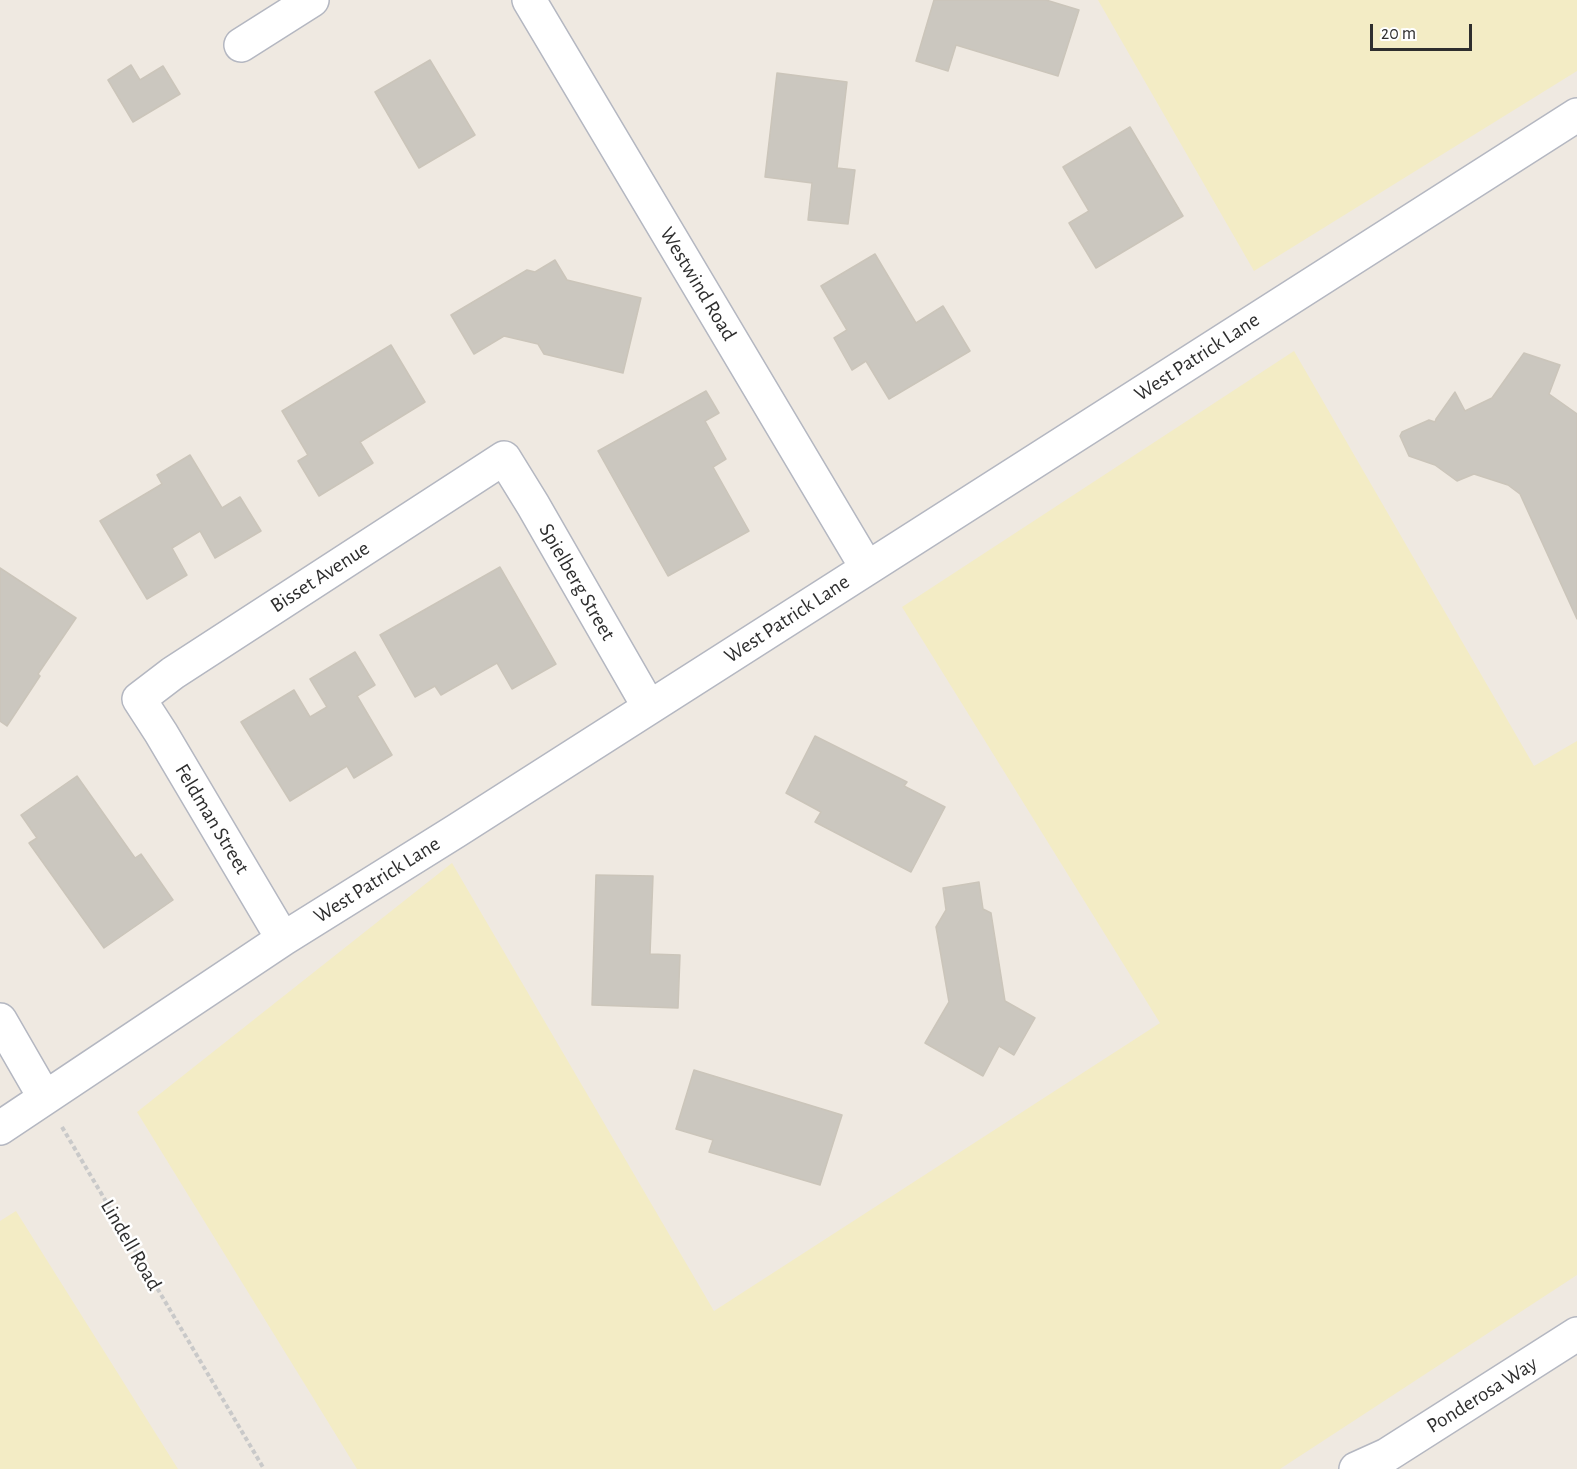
<!DOCTYPE html>
<style>
body{margin:0}
#map{position:relative;width:1577px;height:1469px;overflow:hidden;background:#efe9e1;font-family:"Alegreya Sans",sans-serif}
canvas{display:block}
.scale{position:absolute;left:1370px;top:24px;width:102px;height:27px;box-sizing:border-box;border:3px solid #2e2e2e;border-top:0;padding-left:8px;font-size:18px;line-height:21px;white-space:nowrap;color:#2e2e2e;-webkit-text-stroke:4px #fff;paint-order:stroke}
</style>
<div id="map">
<canvas width="1577" height="1469"></canvas>
<div class="scale">20 m</div>
</div>
<script>
const g = document.querySelector('canvas').getContext('2d');
g.lineJoin = 'round';
function fill(path, color) { g.fillStyle = color; g.fill(path, 'evenodd'); }
function strokePath(path, color, width, dash) { g.strokeStyle = color; g.lineWidth = width; g.lineCap = dash ? 'butt' : 'round'; g.setLineDash(dash || []); g.stroke(path); }
function label(font, color, halo, rows, align = 'center') {
  g.font = font + ' "Alegreya Sans",sans-serif'; g.lineWidth = 5; g.setLineDash([]); g.textBaseline = 'middle'; g.strokeStyle = halo; g.fillStyle = color; for (const [text, x, y, turn = 0] of rows) {
    g.save(); g.translate(x, y); g.rotate((+turn || 0) * Math.PI / 180); g.textAlign = isNaN(turn) ? turn : align; if (halo) g.strokeText(text, 0, 0); g.fillText(text, 0, 0); g.restore();
  }
}
fill(new Path2D(`
 M1098,0H1577V71L1254,271Z
 M1294,351L1534,766L1577,741V1275L1280,1469H357L137,1112L452,863L714,1311L1160,1023L902,607Z
 M16,1211L178,1469H0V1221Z`), '#f3ecc5');
const building = new Path2D(`
 M934,0H1046L1079,10L1058,76L956,45L948,71L916,61Z
 M430,60L475,135L419,168L375,92Z
 M131,65L140,80L163,66L180,94L133,122L108,80Z
 M777,73L847,82L837,168L855,170L848,224L808,220L812,183L765,177Z
 M1130,127L1183,216L1096,268L1069,223L1089,211L1063,167Z
 M875,254L916,323L943,306L970,351L889,399L866,361L852,370L834,338L847,330L821,286Z
 M555,260L567,280L641,298L623,373L544,354L538,344L504,336L474,354L451,315L527,270L535,272Z
 M391,345L425,402L360,442L373,463L319,496L298,461L308,455L282,411Z
 M1524,353L1560,365L1549,394L1577,414V619L1520,494L1508,485L1474,474L1457,481L1435,465L1409,456L1400,436L1402,432L1429,420L1435,422L1436,419L1455,392L1465,411L1492,398Z
 M706,391L719,413L705,421L726,459L713,467L749,531L668,576L598,451Z
 M190,455L222,508L240,497L261,531L215,558L200,531L172,548L187,575L147,599L100,521L162,484L157,475Z
 M500,567L556,664L512,689L497,663L441,695L435,686L415,697L380,635Z
 M0,568L76,618L38,674L40,676L7,726L0,721Z
 M355,652L375,685L357,696L392,755L354,778L347,766L290,801L241,722L294,690L310,717L327,707L310,679Z
 M815,736L907,782L904,786L945,807L911,872L815,822L821,812L786,793Z
 M77,776L135,858L141,854L173,900L104,948L29,843L37,838L21,815Z
 M596,875L653,876L650,954L680,955L678,1008L592,1005Z
 M979,882L983,909L991,913L1005,1001L1035,1018L1014,1055L999,1046L983,1076L925,1043L949,1002L936,927L946,910L943,888Z
 M694,1070L842,1115L820,1185L709,1152L713,1140L676,1129Z`);
fill(building, '#cbc7bf');
strokePath(building, '#cbc5ba', 1.5);
const minor = new Path2D(`
 M529,0L867,568
 M241,45L312,0
 M283,939L161,733L139,699L173,673L504,458L533,505L649,707
 M0,1020L45,1098
 M0,1128L283,939L456,831L1577,115
 M1356,1469L1387,1455L1577,1334`);
strokePath(minor, '#b4b7c1', 36);
strokePath(new Path2D(`
 M62,1127L264,1469`), '#c9c9c9', 4, [4.5, 3]);
strokePath(minor, '#fff', 33);
label('21px', '#2e2e2e', '#fff', [
 ["Westwind Road",698,284,59],
 ["West Patrick Lane",1197,357,-33],
 ["Bisset Avenue",320,577,-33],
 ["Spielberg Street",577,582,60],
 ["West Patrick Lane",787,619,-33],
 ["Feldman Street",212,819,59],
 ["West Patrick Lane",377,880,-32],
 ["Lindell Road",131,1245,60],
 ["Ponderosa Way",1482,1395,-32]
]);
</script>
